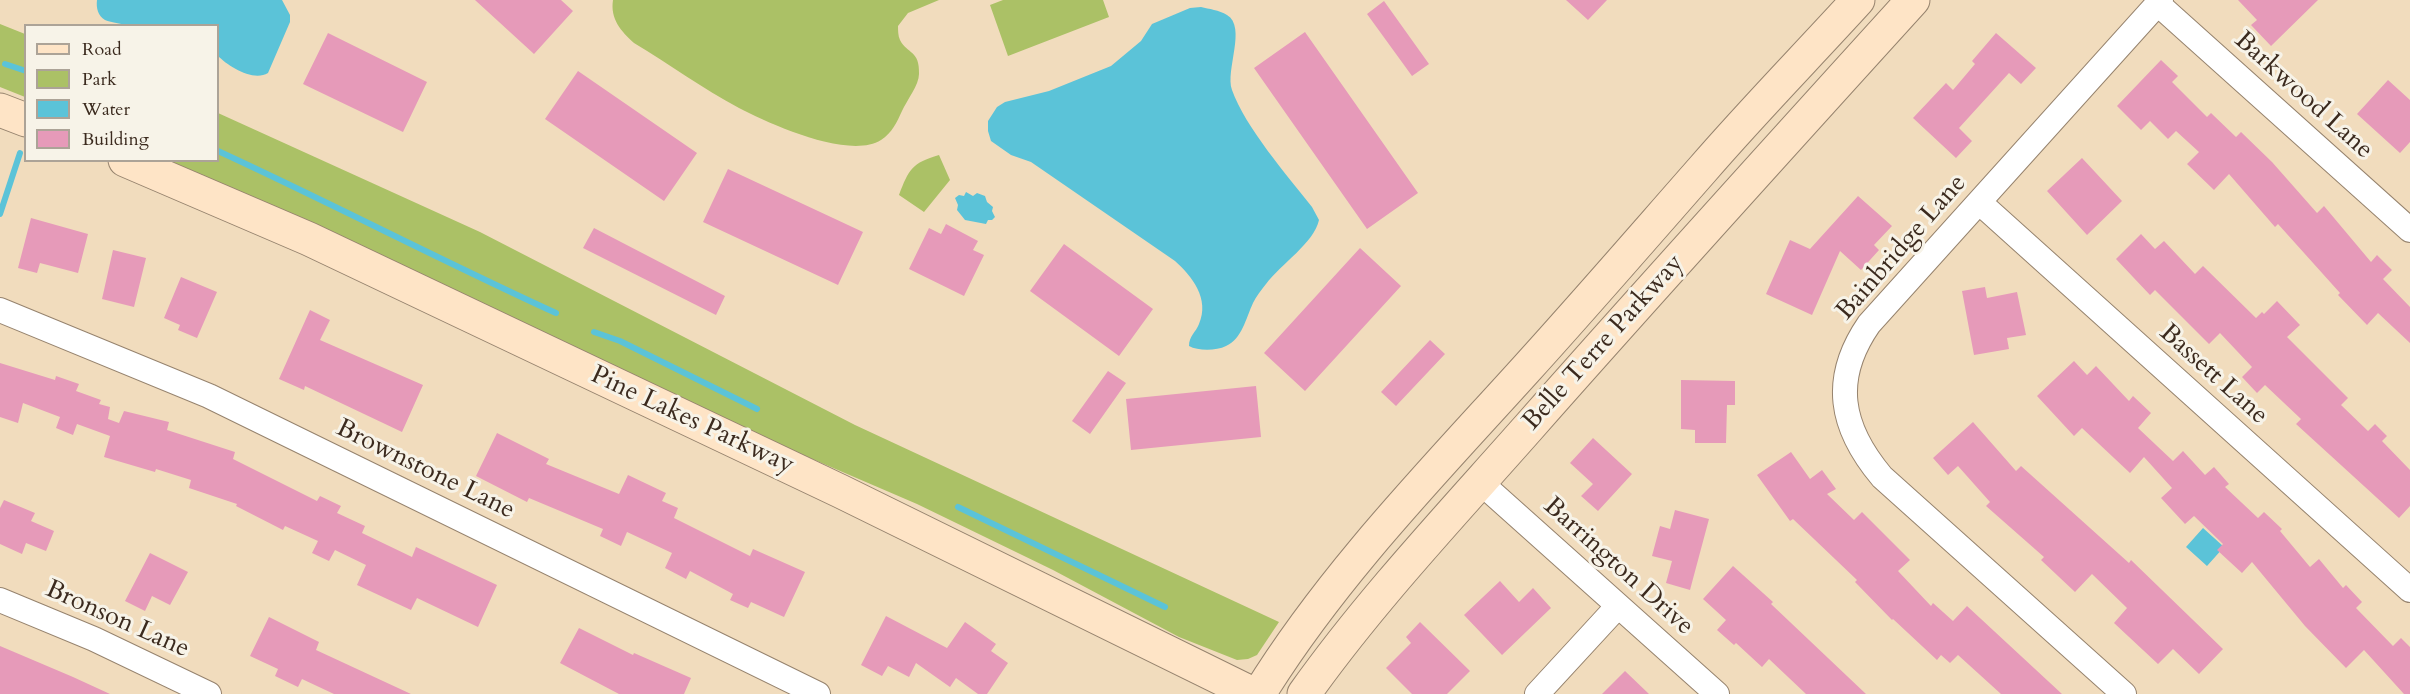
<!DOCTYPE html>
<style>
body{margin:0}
#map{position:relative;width:2410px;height:694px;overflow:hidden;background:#f1dcbd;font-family:Cardo,serif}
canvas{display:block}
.legend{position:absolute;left:24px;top:24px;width:195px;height:138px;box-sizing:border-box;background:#f7f3e8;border:2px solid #aca397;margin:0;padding:8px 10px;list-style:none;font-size:18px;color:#3b2a1e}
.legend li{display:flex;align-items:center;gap:12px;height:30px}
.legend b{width:30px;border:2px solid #aca397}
</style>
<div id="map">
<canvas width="2410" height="694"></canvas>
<ul class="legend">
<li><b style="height:8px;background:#fee4c6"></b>Road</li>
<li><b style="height:16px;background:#abc166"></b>Park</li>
<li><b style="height:16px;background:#5bc3d8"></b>Water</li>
<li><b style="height:16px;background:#e69ab9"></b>Building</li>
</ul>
</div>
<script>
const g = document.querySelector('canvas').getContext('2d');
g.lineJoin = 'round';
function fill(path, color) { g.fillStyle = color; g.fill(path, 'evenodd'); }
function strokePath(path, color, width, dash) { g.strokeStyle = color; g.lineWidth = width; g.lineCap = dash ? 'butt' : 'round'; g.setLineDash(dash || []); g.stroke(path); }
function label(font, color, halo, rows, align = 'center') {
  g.font = font + ' Cardo,serif'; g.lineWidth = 6; g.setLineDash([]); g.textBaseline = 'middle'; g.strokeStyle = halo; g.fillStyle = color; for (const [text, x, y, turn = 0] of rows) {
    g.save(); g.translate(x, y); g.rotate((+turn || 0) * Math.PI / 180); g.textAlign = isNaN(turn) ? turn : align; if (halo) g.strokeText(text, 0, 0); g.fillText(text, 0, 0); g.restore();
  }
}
fill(new Path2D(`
 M613,0H939L908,13L898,26C898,30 898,36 900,40C907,54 920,50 919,74C919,85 907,100 902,111C897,122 892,133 881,140C849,160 770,124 739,108C703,89 669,64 634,43C621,31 610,19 613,0Z
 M1003,0H1103L1109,17L1008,56L990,5Z
 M0,24L25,34V97L0,87Z
 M218,113L480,232L855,425L1279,622L1257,655L1248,659L1237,660L1179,637L1053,570L917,504L789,449L154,161L218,160Z
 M939,155L950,180L924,212L899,195C909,169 912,163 939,155Z`), '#abc166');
fill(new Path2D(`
 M97,0H282L290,15V22L268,73C253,82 228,66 218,56V26C192,26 127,29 105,20C98,16 96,8 97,0Z
 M1201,7C1209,9 1219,10 1227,15C1247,27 1225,70 1232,90C1245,127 1287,175 1312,207L1319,220C1314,243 1281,264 1266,284C1261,290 1256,297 1253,303C1246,318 1242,339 1226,346C1216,351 1198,351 1189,346C1189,336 1196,332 1199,324C1210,299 1192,276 1175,261L1031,162L1011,155L991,141L988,131V121L997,107L1005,102L1049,91L1111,66L1141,41L1152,24L1190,8Z
 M966,192L973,196L977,193L985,196L987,202L993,207L992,211L995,217L992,220H988L986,224L965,220L957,210L958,205L955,198L959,195L964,196Z
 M2203,528L2224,547L2207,566L2186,547Z`), '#5bc3d8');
strokePath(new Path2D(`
 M5,64L26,71
 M218,151C331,203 442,261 556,313
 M0,214L20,153
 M594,332L620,341L757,409
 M958,507L1165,607`), '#5bc3d8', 6);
fill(new Path2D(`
 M475,0H561L573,11L534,54Z
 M1566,0H1607L1588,20Z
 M2238,0H2318L2271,46L2251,25L2257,20Z
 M1384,1L1429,64L1412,76L1367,14Z
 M1305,32L1418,193L1367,229L1254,68Z
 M328,33L427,82L403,132L303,84Z
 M1996,33L2036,68L2021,84L2009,73L1959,128L1972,141L1956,158L1913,118L1946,83L1953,90L1975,64L1972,61Z
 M2161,60L2178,76L2172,82L2207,117L2211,113L2236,137L2241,132L2272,162L2317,213L2324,206L2371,262L2377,255L2392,270L2383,279L2410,307V343L2378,313L2367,325L2338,295L2340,293L2278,224L2275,227L2229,174L2214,190L2187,164L2199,152L2176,131L2168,139L2150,121L2141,130L2117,106Z
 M578,71L697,153L664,201L545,119Z
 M2388,80L2410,100V142L2400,153L2357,114Z
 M2082,158L2122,201L2087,235L2047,191Z
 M728,169L863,232L838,285L703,222Z
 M1858,196L1892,226L1874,245L1879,250L1861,270L1840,251L1812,315L1766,294L1790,240L1810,249Z
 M31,218L88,234L78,273L40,263L37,273L18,268Z
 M946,224L978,241L973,250L984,255L964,296L909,269L929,228L941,234Z
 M594,228L725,296L716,315L583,248Z
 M2141,234L2155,249L2164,241L2195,274L2203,266L2256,318L2262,312L2264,314L2277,301L2300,325L2287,337L2348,398L2341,405L2368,431L2375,424L2387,436L2382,441L2410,470V506L2399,518L2296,424L2301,419L2265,385L2257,393L2242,377L2252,367L2220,333L2209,344L2155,290L2150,295L2116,259Z
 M1064,244L1153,309L1119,356L1030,291Z
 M1360,248L1401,286L1305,391L1264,353Z
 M113,250L146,258L134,307L102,299Z
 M181,277L217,292L197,338L178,330L180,325L164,318Z
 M1985,287L1987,298L2017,292L2026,335L2007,338L2009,349L1974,355L1962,291Z
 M310,310L330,320L320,340L423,385L402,432L305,386L304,390L279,379Z
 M1430,340L1445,354L1396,406L1381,392Z
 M2074,361L2087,375L2096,366L2129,401L2133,396L2151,413L2138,428L2173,461L2183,451L2205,475L2214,467L2229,484L2225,487L2258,518L2264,512L2282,529L2280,531L2310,567L2319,559L2343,588L2346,585L2362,602L2356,608L2393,646L2401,638L2410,647V694H2404L2364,650L2346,668L2305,626L2252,562L2242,573L2217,550L2223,544L2194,516L2185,524L2161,498L2172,488L2144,457L2130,473L2082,428L2074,436L2037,396Z
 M0,363L55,380L56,376L79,384L76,391L101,400L99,404L110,407L108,419L119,423L124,411L169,422L167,430L235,452L233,459L317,501L320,496L341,506L337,513L365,526L362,533L412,557L416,547L497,585L478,627L417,598L411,610L357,585L366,565L335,550L329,561L312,553L318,541L285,526L283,530L236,506L237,504L189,488L191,480L156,469L155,472L104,457L110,436L77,424L73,435L56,428L60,417L23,403L18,423L0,417Z
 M1108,371L1126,383L1090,434L1072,421Z
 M1681,380L1735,381V405H1727L1726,443H1695V430L1681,429Z
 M1256,386L1261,437L1131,450L1126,399Z
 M1973,422L2016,471L2021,466L2129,563L2131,560L2223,649L2199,674L2173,649L2158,664L2114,623L2127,608L2092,574L2075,592L2041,560L2044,557L1986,506L1990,502L1958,466L1948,475L1933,458Z
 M497,433L549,459L546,464L619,494L628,475L666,493L662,501L678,508L674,518L750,556L753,549L805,572L784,617L751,602L748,608L730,600L733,594L690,571L686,579L665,568L672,553L627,532L621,546L600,536L603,529L529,498L527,502L476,476Z
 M1593,438L1632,474L1598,511L1581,496L1593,484L1570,463Z
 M1791,452L1810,479L1822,470L1836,489L1827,494L1854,520L1862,512L1910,560L1898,571L1931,606L1933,603L1953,621L1967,606L2062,694H2001L1958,655L1950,663L1941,655L1937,660L1893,619L1892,620L1855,582L1857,580L1793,519L1790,521L1757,475Z
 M4,500L35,513L31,521L54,531L46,551L26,543L22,554L0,544V508Z
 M1675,510L1709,519L1690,590L1666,583L1672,561L1652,556L1660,526L1670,529Z
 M150,553L188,572L170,605L152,596L145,611L125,601Z
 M1733,566L1773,602L1771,604L1866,694H1806L1769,659L1762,667L1736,643L1734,645L1717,630L1726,620L1703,599Z
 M1500,581L1519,602L1533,588L1551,608L1502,655L1464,615Z
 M886,616L947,648L965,622L996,644L991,651L1008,663L987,694H978L956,678L950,687L916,663L909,677L888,666L882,676L861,665Z
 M269,617L319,642L316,650L411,694H334L302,679L298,687L275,676L278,669L250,656Z
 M1420,622L1470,671L1447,694H1412L1386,668L1411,643L1406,637Z
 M579,628L633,655L634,653L691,678L684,694H619L560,663Z
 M0,646L73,677L110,694H0Z
 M1625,671L1649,694H1602Z`), '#e69ab9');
const street = new Path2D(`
 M2158,4L2410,230
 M1979,202L2410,590
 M0,310L209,396L818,694
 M1480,482L1717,694
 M0,600L94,639L209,694
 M1537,694L1618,606
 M2124,694L1882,477C1840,427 1831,379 1869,324L2161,0`);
const secondary = new Path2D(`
 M0,110L26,120
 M125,160L309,239L840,491L1253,694
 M1259,694C1333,574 1434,471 1528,367C1587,302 1644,236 1702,170C1752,112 1806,57 1858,0
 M1304,694C1370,601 1452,514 1528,428C1655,284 1784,142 1913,0`);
strokePath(street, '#96836e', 26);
strokePath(secondary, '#96836e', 35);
strokePath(street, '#fff', 24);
strokePath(secondary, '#fee4c6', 33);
label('26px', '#3b2a1e', '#f7f3e8', [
 ["Barkwood Lane",2303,96,42],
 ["Bainbridge Lane",1902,248,-49],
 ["Belle Terre Parkway",1604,343,-48],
 ["Bassett Lane",2213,375,42],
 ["Pine Lakes Parkway",692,421,25],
 ["Brownstone Lane",425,470,26],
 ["Barrington Drive",1618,567,42],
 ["Bronson Lane",117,620,24]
]);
</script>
